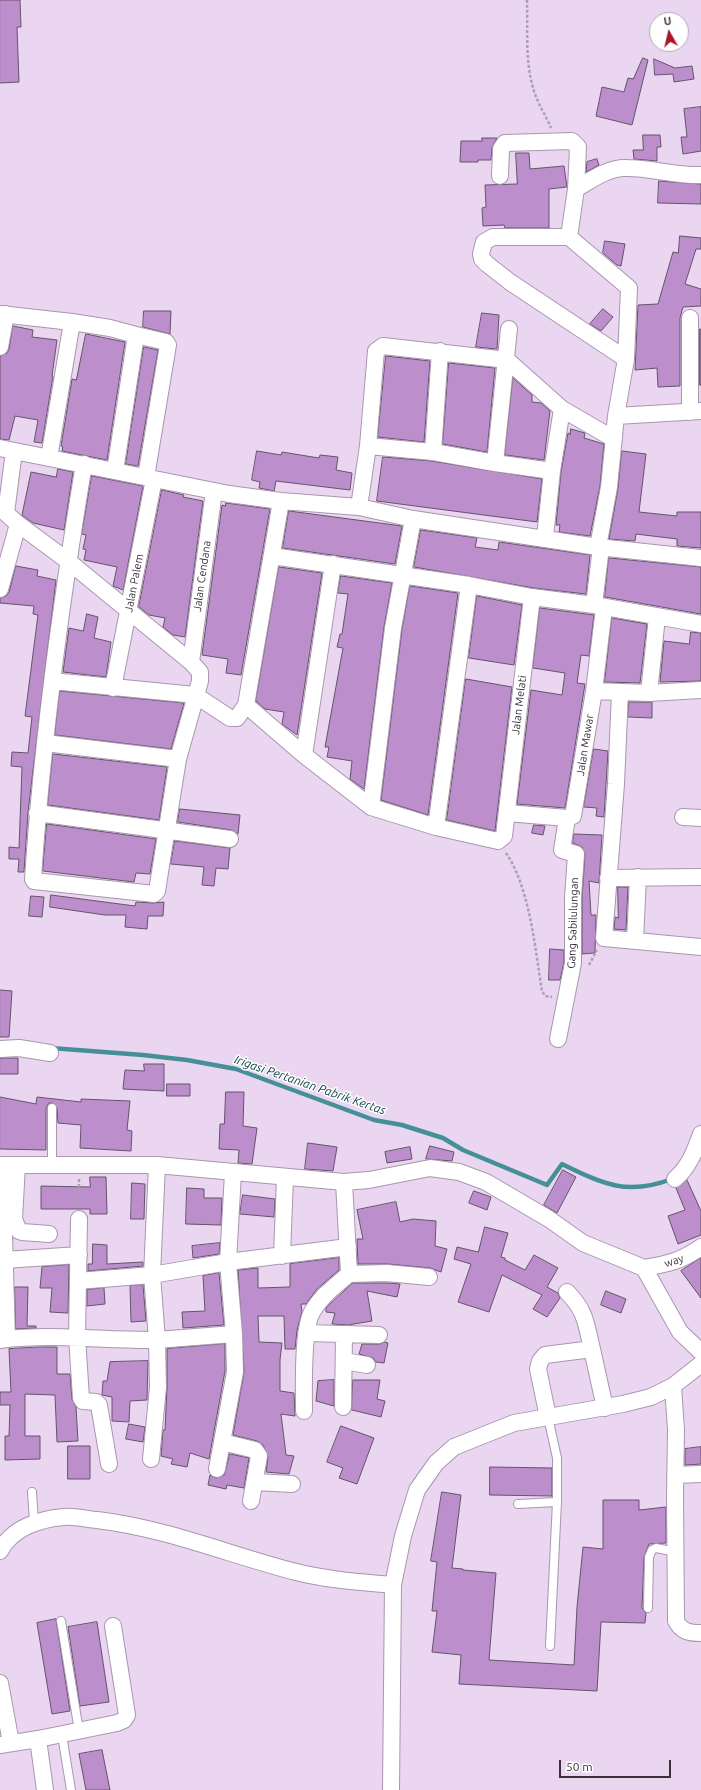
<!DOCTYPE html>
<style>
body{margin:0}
#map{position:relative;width:701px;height:1790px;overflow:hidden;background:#ead6f1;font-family:Ubuntu,sans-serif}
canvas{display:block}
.north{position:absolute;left:649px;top:12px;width:40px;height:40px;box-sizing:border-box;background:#fff;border:1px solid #afadb1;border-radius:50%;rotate:352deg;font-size:11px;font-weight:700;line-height:16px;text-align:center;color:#38313b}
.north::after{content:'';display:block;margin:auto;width:14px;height:18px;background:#aa1428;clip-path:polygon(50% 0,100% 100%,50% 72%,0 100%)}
.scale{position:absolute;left:559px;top:1760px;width:112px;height:18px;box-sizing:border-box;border:2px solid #38313b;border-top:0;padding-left:5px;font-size:12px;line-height:14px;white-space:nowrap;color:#38313b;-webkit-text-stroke:3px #fff;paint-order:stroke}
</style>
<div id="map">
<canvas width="701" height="1790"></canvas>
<div class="north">U</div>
<div class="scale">50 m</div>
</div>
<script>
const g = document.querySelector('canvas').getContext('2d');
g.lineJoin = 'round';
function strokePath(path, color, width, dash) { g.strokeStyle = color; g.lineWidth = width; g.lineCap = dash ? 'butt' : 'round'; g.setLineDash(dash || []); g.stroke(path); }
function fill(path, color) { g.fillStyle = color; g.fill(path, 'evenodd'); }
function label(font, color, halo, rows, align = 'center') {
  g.font = font + ' Ubuntu,sans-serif'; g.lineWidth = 3; g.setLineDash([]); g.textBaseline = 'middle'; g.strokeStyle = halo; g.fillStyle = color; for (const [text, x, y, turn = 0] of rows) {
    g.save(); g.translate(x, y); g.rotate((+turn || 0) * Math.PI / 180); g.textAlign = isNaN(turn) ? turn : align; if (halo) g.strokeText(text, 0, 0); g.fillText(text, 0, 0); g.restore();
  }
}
strokePath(new Path2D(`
 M51,1048L143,1055L187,1060L236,1069L374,1120L402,1125L443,1138L463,1150L547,1185L562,1164C603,1184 627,1196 672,1179`), '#459097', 4.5);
const building = new Path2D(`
 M0,0H20L21,27H17L19,82L0,83Z
 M643,58L648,60L632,125L596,116L602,87L624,92L628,78L633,79Z
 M654,59L675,68L692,66L694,79L674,82L673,74L655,75Z
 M701,107V151L683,154L681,137H687L684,109Z
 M643,135H660L661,147H657V161L634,159L633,150H643Z
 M482,138H497L492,148L491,160H478V162H460L461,141H482Z
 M516,153H529L530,169L564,166L567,187L549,189V228H505L504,225L483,226L482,208L486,207L485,185L517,184Z
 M597,159L599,165L586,172L587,162Z
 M659,181L701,184V204L658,203Z
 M680,236L701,238V249H696L685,284L701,289V306L683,307L680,318V386L658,387L657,368L635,370L638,305L658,304L673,252L678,253Z
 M605,241L625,244L621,266L617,265L603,253Z
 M603,309L613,317L601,331L590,324Z
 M144,311H171L170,334L143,327Z
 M482,313L499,315L497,349L476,347Z
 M13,326L33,330L32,337L57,340L52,376H53L42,443L34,442L38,420L15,416L9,440L0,439V356L7,353L9,349Z
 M700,329H701V385H700Z
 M86,334L125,342L107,460L62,451L63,447L61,446L72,379L76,380Z
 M144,347L158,350L138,466L126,464Z
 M386,356L430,361L424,442L378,437Z
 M449,363L495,368L487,452L443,444Z
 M513,378L532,395V402L541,403L550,411L544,460L505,455Z
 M571,429L585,433L584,438L604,444L600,486L590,536L559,532L560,525H556L561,472L568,433L570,434Z
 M257,451L281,455L282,452L319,458L320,455L338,457L336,470L352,473L350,490L276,481L274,491L259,488L260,482L252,480Z
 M622,451L646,454L639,512L677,516V512H701V548L677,546V539L636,534L635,541L609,539L618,488Z
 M383,457L432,461L542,479L537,522L377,501Z
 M58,469L73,472L64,530L33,523L22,515L31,472L56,477Z
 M92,476L143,486L123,590L113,586L117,567L84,560L86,550L83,549L86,535L82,534Z
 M162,490L184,495L183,497L203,501L185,637L173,635L163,627L165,618L149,615L139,607Z
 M226,503L270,509L241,675L226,673L228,659L202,655L222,505L225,506Z
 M289,511L402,526L395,564L283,548Z
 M421,530L477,538L475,547L498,550L499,542L590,555L586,594L534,588L414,567Z
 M609,558L701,567V614L605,597Z
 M16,566L38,570L37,576L56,580L28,812L24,872H18L19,859H9V847L19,848L22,767L11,766L12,752L28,753L32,717L25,716L38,615L33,614L34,606L0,603V598L6,596L9,592Z
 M279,567L322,573L297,735L282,724L284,712L265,709L256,701Z
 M341,576L392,583L384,627L364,789L350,779L352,761L327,757L329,747H325L343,648L337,647L340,634H342L348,594L338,593Z
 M410,586L458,593L428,815L381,800L402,629Z
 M477,596L522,605L514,665L469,658Z
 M540,608L594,615L589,656L581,655L577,683L585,684L565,808L517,804L531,690L562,695L565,673L533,668Z
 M87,614L98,617L94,638L111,642L106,677L63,672L69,628L83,631Z
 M612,618L647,624L640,683L605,682Z
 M691,632L701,633V681L660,682L664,641L689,644Z
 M466,679L512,687L495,831L447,820Z
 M60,691L184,703L171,749L55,735Z
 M629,702H652V718L628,717Z
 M594,749L608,751L604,817L596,816L597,808L584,807Z
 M53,754L167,767L159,820L48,805Z
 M180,809L240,815L238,834L231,830L178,822Z
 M47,824L156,839L150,874L136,873L134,882L43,871Z
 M534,825L545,826L543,835L532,833Z
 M574,834L602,835L599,883L589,881L591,915H596L595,953L582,954V898L585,854L582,847L573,843Z
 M175,841L230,848L228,869L216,868L214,886L202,885L204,867L171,864Z
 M618,887H628L626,930L614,929L615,917L618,918Z
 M51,895L135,906L136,902L153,903L164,902L163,916H148L147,929L125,927L126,915H105L50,907Z
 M31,896L44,897L42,917L29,916Z
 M550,949L564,950V962L560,980H549Z
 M0,990L12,991L9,1037H0Z
 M0,1058H18V1074H0Z
 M144,1064H164V1091L123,1089L125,1070L144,1071Z
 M167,1084H190V1096H167Z
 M226,1092H244L243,1126L257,1128L252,1164L238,1163L239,1150L219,1149L220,1124H224Z
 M0,1097L36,1104L37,1097L81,1102V1099L130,1101L127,1130L132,1131L131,1151L80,1148L81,1125L58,1123L57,1108L52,1103H49L46,1108V1150L0,1149Z
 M308,1143L337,1147L333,1171L305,1169Z
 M430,1146L454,1152L452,1161L426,1159Z
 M410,1147L412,1159L387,1163L385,1152Z
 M563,1170L576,1177L557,1213L544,1205Z
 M90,1177H106L107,1214H90V1209H41V1186L90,1187Z
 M687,1180L701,1211V1235L678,1244L668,1216L685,1210L676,1188Z
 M132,1183L145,1184L144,1219H131Z
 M187,1188L204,1189V1198H222L221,1225L186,1224Z
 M474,1191L491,1197L487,1210L469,1203Z
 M243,1195L275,1199L274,1217L240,1214Z
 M396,1202L400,1222L413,1219L436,1221L435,1246L447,1249L441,1272L430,1268L388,1264H358L357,1239H363L357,1210Z
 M485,1227L508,1233L501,1257L505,1258V1260L525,1270L534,1255L558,1268L547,1287L558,1293L560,1298L547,1317L533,1309L542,1295L502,1275L489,1312L458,1302L471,1264L454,1259L457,1247L478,1252Z
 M220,1243L219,1254L193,1258L192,1246Z
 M93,1244L107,1245V1264L143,1262V1266L88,1271V1264H92Z
 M339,1258V1270L317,1289L306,1304H301L302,1312L297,1330L295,1349H285L284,1316H258L259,1342L282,1343L280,1360V1391L294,1393L295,1416L281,1414L286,1455L294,1456L289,1474L266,1472L268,1457L263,1445L257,1441L233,1435L244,1372L238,1270L258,1268V1288L290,1287V1264Z
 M701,1258V1298L681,1271Z
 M69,1265L68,1313L50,1312L52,1288H40L42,1267Z
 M219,1273L224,1325L183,1328L182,1312L205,1311L203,1276Z
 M353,1283H387L400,1284L397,1297L367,1291L372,1321L348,1325L332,1324L335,1313L326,1312V1308Z
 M143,1285L146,1321L131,1322L130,1286Z
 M15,1287H28L27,1326H36V1328L16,1329Z
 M104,1288L105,1304L87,1306V1290Z
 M606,1291L626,1299L621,1313L601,1305Z
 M385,1342L388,1343L384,1363L376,1362L373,1358L359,1354L362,1344H379Z
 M225,1344V1371L209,1459L190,1453L187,1467L171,1464L173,1459L161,1456L163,1430H165L167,1388V1349Z
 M39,1347H57V1374H70L72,1399L76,1407L78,1441L57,1442L55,1395L25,1394V1436H40V1459L5,1460V1436H9L10,1405H0V1392H11L9,1349Z
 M148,1361L147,1400L130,1401L129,1422L112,1421V1397L102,1395L103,1381H107L110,1362Z
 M334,1380V1406L316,1401L318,1381Z
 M353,1380H380L377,1399L385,1401L381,1417L352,1410Z
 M129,1424L145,1427L143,1442L126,1439Z
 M341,1426L374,1438L357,1484L339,1478L343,1468L327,1462Z
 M68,1446H90V1479H68Z
 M701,1447V1464L685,1465V1449Z
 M230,1454L249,1458L244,1488L227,1485L226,1489L208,1485L210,1475L216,1478L224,1475Z
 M490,1467L552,1468V1496L490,1495Z
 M442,1492L461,1495L452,1568L463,1569V1570L496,1573L489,1660L574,1665L577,1607L583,1547L603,1549V1500H639V1510L666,1507V1543L649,1544L644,1557L642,1608L646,1613L645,1623L601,1622L597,1691L459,1684L461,1655L432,1652L437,1611H432L437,1562L431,1561Z
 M56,1619L70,1711L52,1714L37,1623Z
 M97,1622L109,1702L80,1706L68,1627Z
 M102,1750L110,1790H86L79,1754Z`);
fill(building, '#bc8fcc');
strokePath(building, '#64536a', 1);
const lane = new Path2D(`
 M52,1108V1164
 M548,1417L557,1458V1502L550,1646
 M32,1492L34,1522
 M518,1504L557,1502
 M648,1608L649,1557L652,1550L656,1548L676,1552
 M61,1621L79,1731
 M62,1735L71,1790`);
const street = new Path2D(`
 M500,176L501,149L505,143L572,141L578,147L576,189
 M569,237L576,189C591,180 609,167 627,168C652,168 676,176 701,175
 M0,314L72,322L110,328L136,335L115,471
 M509,329L495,463L552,471
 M136,335L166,342L168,345L146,477
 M0,347L6,314
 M440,351L433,452L495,463
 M690,412V318
 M616,416L701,411
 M368,446L433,452
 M0,448L229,494L281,501L359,507L413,519L598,547L701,558
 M49,458L72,322
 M359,507L368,446L376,351L383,346L507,360L562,409L614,439
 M0,508L18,524L68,561L191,662L200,672V681L178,759L157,891L154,894L34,881L33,879C42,740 61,602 84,464
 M6,513L14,451
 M413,519L393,628L371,807L436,827L498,841L504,836L532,597
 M545,537L552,471L562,409
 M598,547L609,487L616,416L626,359L629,288L569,237H493L484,242L481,254L482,259L487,264L510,282L626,359
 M272,556L469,585L532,597L594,605L701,624
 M333,564L304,755L371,807
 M0,589L18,524
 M594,605L601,547
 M191,662L214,491
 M52,681L195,695L230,718H237L246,705L281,501
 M113,688L154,479
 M594,691L649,693L701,690
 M620,692L616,784L604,938L701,947
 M649,693L657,617
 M246,705L304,755
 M45,743L178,759
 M37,813L230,839
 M507,813L567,818L573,816L594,691L604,608
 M683,817L701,818
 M436,827L469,585
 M608,878L701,877
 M635,941L638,877
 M558,1039L573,963V898L576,854L562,850L567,818
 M0,1049L19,1048L50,1053
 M0,1165H157L344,1182L369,1180L430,1168L459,1172L486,1182L549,1219L583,1243L644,1268L680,1332L701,1352
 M2,1165L7,1339
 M17,1165L14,1219L19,1231L22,1232L49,1234
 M233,1173L228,1262L234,1334
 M675,1179C689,1167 695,1151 701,1134
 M79,1219L77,1337L81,1398L83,1401L96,1402L99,1405L109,1464
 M282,1256L285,1177
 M4,1260L79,1255
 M644,1268C668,1264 681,1261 701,1247
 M349,1274L387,1273L429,1277
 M78,1281L152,1275L228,1262L348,1247
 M567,1292C586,1311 586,1324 592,1349
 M307,1333L379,1335
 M0,1340C52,1333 105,1341 157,1340L152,1275L157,1165
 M344,1361L367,1365
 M701,1364L673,1386L676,1430L675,1495L676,1621C682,1632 689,1633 701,1633
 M343,1407L344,1335
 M304,1411C304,1388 302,1330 312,1312C321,1296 335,1286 349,1274L344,1182
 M548,1417L538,1369L540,1361L545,1355L592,1349L605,1408
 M222,1442L255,1450L259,1456L251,1501
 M151,1459L158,1387L157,1340L234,1334L235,1372L217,1469
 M675,1475L701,1474
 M255,1482L292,1484
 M0,1551C12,1528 39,1519 64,1517C74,1516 86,1519 97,1520C165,1528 230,1555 296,1572C328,1580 360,1582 393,1585
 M0,1683L11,1743
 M38,1739L117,1723L124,1720L127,1715L113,1626
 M0,1745L38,1739L45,1790
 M391,1790L393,1585L403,1536L417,1490L436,1463L454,1447L514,1423L623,1404L651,1397L673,1386`);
strokePath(lane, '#a996af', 10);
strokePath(street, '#a996af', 18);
strokePath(new Path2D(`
 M527,0C528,32 524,69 537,99C541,109 547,118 551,128
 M506,853C530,888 535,949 542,991L545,996L552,997
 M589,965L597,950
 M79,1179V1206`), '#af9fb5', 2.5, [3, 2]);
strokePath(lane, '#fff', 8);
strokePath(street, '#fff', 16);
label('11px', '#38313b', '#fff', [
 ["Jalan Cendana",202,576,-82],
 ["Jalan Palem",134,583,-79],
 ["Jalan Melati",519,705,-83],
 ["Jalan Mawar",585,745,-81],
 ["Gang Sabilulungan",573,923,-88],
 ["way",674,1261,-18]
]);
label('italic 12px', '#083d40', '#fff', [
 ["Irigasi Pertanian Pabrik Kertas",310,1085,19]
]);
</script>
